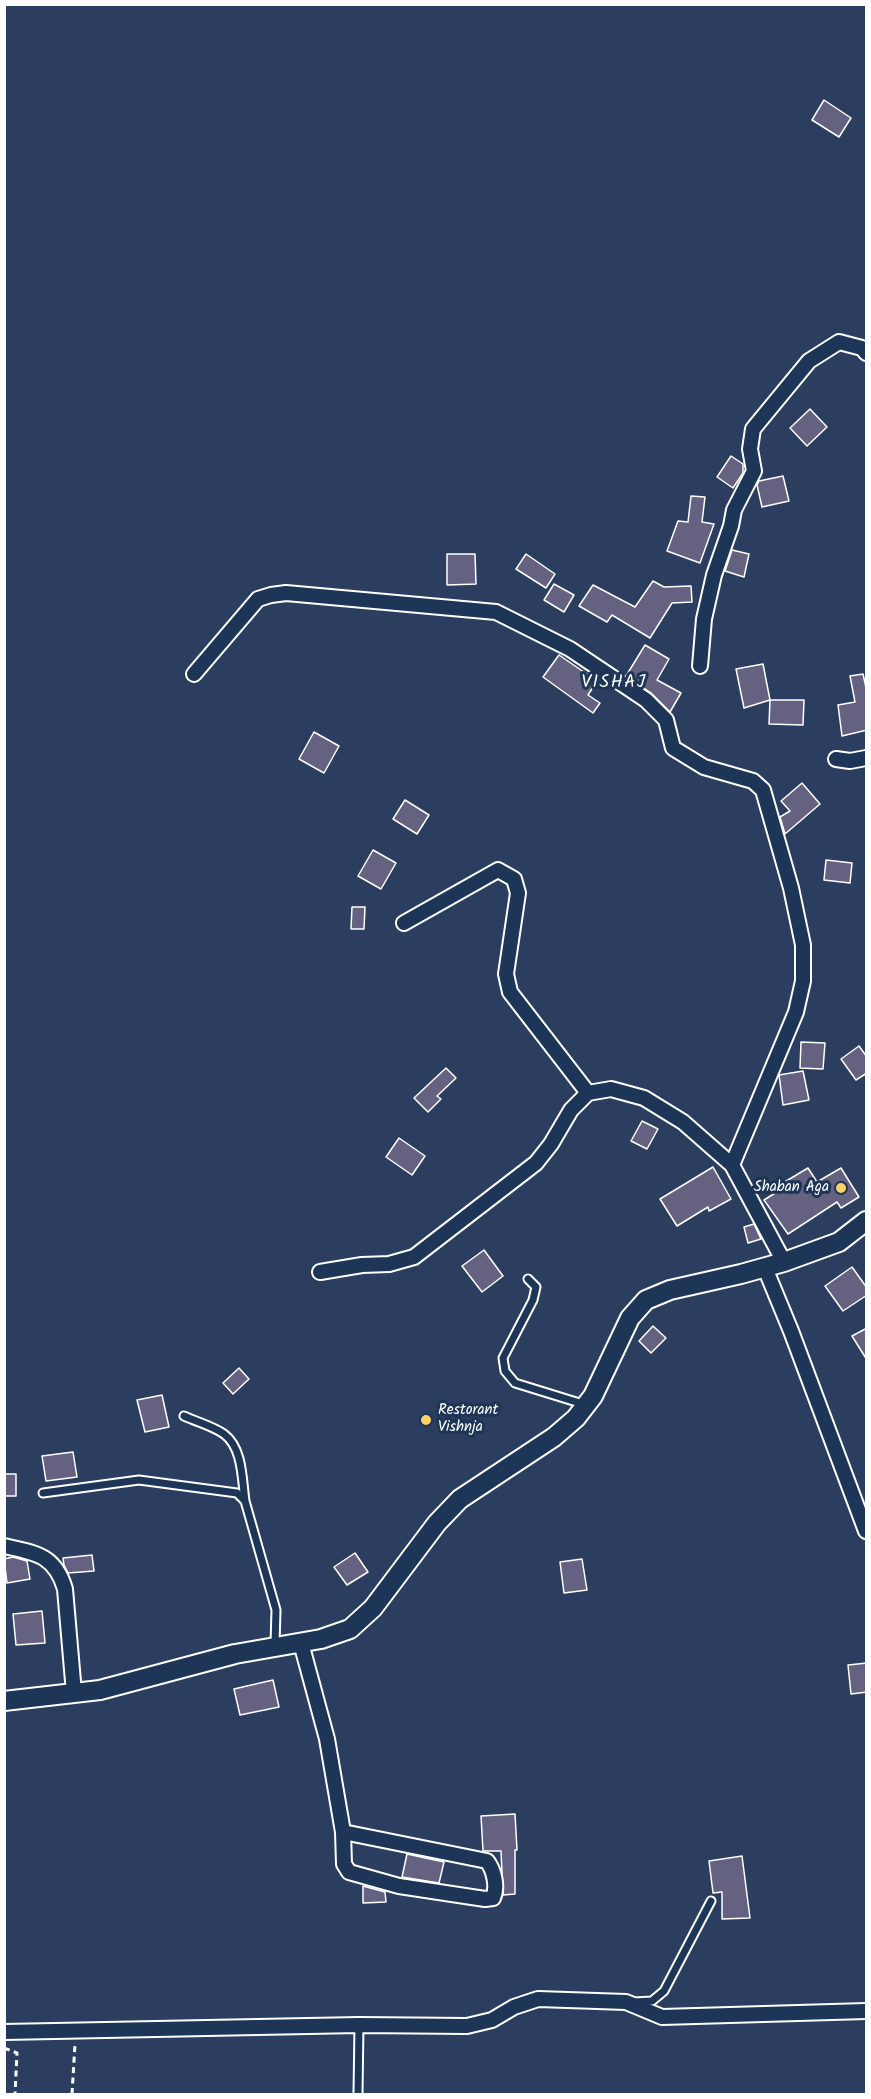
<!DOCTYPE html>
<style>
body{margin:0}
#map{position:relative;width:871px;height:2099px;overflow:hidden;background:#2b3e5f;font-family:Kalam,sans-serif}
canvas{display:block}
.frame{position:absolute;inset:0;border:6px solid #fff;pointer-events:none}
</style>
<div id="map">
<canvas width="871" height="2099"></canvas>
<div class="frame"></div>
</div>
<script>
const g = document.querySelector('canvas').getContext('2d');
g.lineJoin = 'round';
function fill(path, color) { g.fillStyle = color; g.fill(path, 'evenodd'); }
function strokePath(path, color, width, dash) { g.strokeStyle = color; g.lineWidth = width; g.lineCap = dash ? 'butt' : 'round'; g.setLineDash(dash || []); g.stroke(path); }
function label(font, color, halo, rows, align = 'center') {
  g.font = font + ' Kalam,sans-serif'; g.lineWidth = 6; g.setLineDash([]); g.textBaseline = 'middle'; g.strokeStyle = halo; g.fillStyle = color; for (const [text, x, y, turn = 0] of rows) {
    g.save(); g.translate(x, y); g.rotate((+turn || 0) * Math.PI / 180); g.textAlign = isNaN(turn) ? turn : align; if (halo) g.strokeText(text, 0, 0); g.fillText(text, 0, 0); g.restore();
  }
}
const building = new Path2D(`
 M824,100L851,118L839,137L812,120Z
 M810,409L827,427L807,446L790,428Z
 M731,456L743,464V473L733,488L717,477Z
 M783,476L789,501L762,507L757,485L759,481Z
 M691,496L705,497L702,522L714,524L700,563L667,551L678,521L688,522Z
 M732,550L749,554L744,577L725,571Z
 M447,554H475L476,584L447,585Z
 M526,554L555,574L546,588L516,569Z
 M653,581L664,587L691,586L692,602L672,603L650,638L612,615L607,622L579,606L593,585L635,607Z
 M554,584L574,595L564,612L544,600Z
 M645,645L669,659L657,680L681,693L670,712L651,693L626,676Z
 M559,655L597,681L588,695L600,703L593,713L543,677Z
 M763,664L770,700L744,708L736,669Z
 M863,674L867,692V730L842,736L838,705L855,702L850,676Z
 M770,700H804L803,725L769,724Z
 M314,732L339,746L324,773L299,759Z
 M802,783L820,804L785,834L780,817L790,811L781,801Z
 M405,800L429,815L417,834L393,819Z
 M373,850L396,863L381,889L358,876Z
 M826,860L852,863L850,883L824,880Z
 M352,907H365L364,929H351Z
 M801,1042L825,1043L823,1069L800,1068Z
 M859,1046L867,1057V1073L856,1080L841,1059Z
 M446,1068L456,1078L437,1096L441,1099L428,1112L414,1098Z
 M803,1071L809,1100L783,1105L779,1075Z
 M642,1121L658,1129L647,1149L631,1141Z
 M399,1138L425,1156L412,1175L386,1157Z
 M713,1167L731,1199L709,1211L708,1207L677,1226L660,1199Z
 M808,1168L817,1182L841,1168L859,1197L841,1208L837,1202L788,1234L764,1200L780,1190L778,1186Z
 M754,1224L761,1239L748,1243L744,1227Z
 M484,1250L503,1276L482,1292L462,1266Z
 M852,1267L867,1288V1295L843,1311L825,1286Z
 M653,1326L666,1338L651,1353L639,1341Z
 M867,1328V1360L852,1336Z
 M239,1368L249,1379L233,1394L223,1383Z
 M162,1395L169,1427L145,1432L137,1400Z
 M73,1452L77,1477L46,1481L42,1456Z
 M4,1474H16V1496H4Z
 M355,1553L368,1572L347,1585L334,1567Z
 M92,1555L94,1571L68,1573L64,1565L63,1558Z
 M13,1557L27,1561L30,1579L7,1583L4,1559Z
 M582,1559L587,1590L564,1593L560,1562Z
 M42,1611L45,1643L16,1645L13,1614Z
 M867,1663V1692L851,1694L848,1665Z
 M273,1680L279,1707L240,1715L234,1689Z
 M515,1814L517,1850H515V1894L503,1895L501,1851H483L481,1816Z
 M407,1854L444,1862L439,1883L402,1877Z
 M742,1856L750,1918L722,1919V1892L713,1893L709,1861Z
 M363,1886L385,1892L386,1902L363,1903Z`);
fill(building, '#646181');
strokePath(building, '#fff', 1.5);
const service = new Path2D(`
 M528,1279L536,1287L533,1300L503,1358L505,1371L515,1383L583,1404
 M184,1416C197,1422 213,1426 224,1434C243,1448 242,1480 245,1501
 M43,1493L139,1480L237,1493L245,1501L276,1610L275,1644
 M634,2002L652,2001L664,1991L711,1901
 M358,2094L359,2025`);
const minor = new Path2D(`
 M700,666L704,619L714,575L731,526L734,510L754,471L750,449L753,429L809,361L839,342L862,348L866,353
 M194,674L258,599L271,595L286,593L496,612L570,649L646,700L666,720L673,748L704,767L753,781L763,790L791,888L803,945V981L796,1012L732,1165
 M836,759L850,761L866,758
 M404,923L498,870L514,879L518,893L506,974L510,992L588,1093
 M765,1268L791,1331L866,1531
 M320,1272L362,1265L389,1264L414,1257L536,1163L551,1144L571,1110L588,1093L611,1089L644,1098L683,1122L732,1165L784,1262
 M4,1546C36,1553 55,1555 65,1589L74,1693
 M301,1643L327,1739L343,1832L344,1864L349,1872L399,1886L485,1899L493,1898C498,1887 494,1870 487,1861L343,1832
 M4,2032L359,2025L467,2026L492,2020L514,2007L538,1999L626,2002L662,2017L866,2011`);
const secondary = new Path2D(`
 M4,1701L100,1690L235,1654L321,1639L350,1629L373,1608L437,1523L460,1499L554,1437L576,1418L593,1396L630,1318L646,1300L670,1290L741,1274L784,1262L839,1242L866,1221`);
strokePath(service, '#fff', 11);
strokePath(minor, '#fff', 18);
strokePath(secondary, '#fff', 22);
strokePath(new Path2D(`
 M4,2048L17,2053L15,2094
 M72,2094L75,2044`), '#fff', 3, [6, 4.5]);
strokePath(service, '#1d3557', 7);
strokePath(minor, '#1d3557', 14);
strokePath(secondary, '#1d3557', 18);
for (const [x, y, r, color] of [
 [841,1188,6,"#ffd166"],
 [426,1420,6,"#ffd166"]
]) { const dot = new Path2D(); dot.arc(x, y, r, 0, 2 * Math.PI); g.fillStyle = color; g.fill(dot); strokePath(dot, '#1d3557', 2); }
label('15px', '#fff', '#1d3557', [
 ["Shaban Aga",829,1188],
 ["Restorant",438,1411,"left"],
 ["Vishnja",438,1428,"left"]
], 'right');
g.letterSpacing = '1.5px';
label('18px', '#fff', '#1d3557', [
 ["VISHAJ",614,684]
]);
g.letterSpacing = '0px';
</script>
